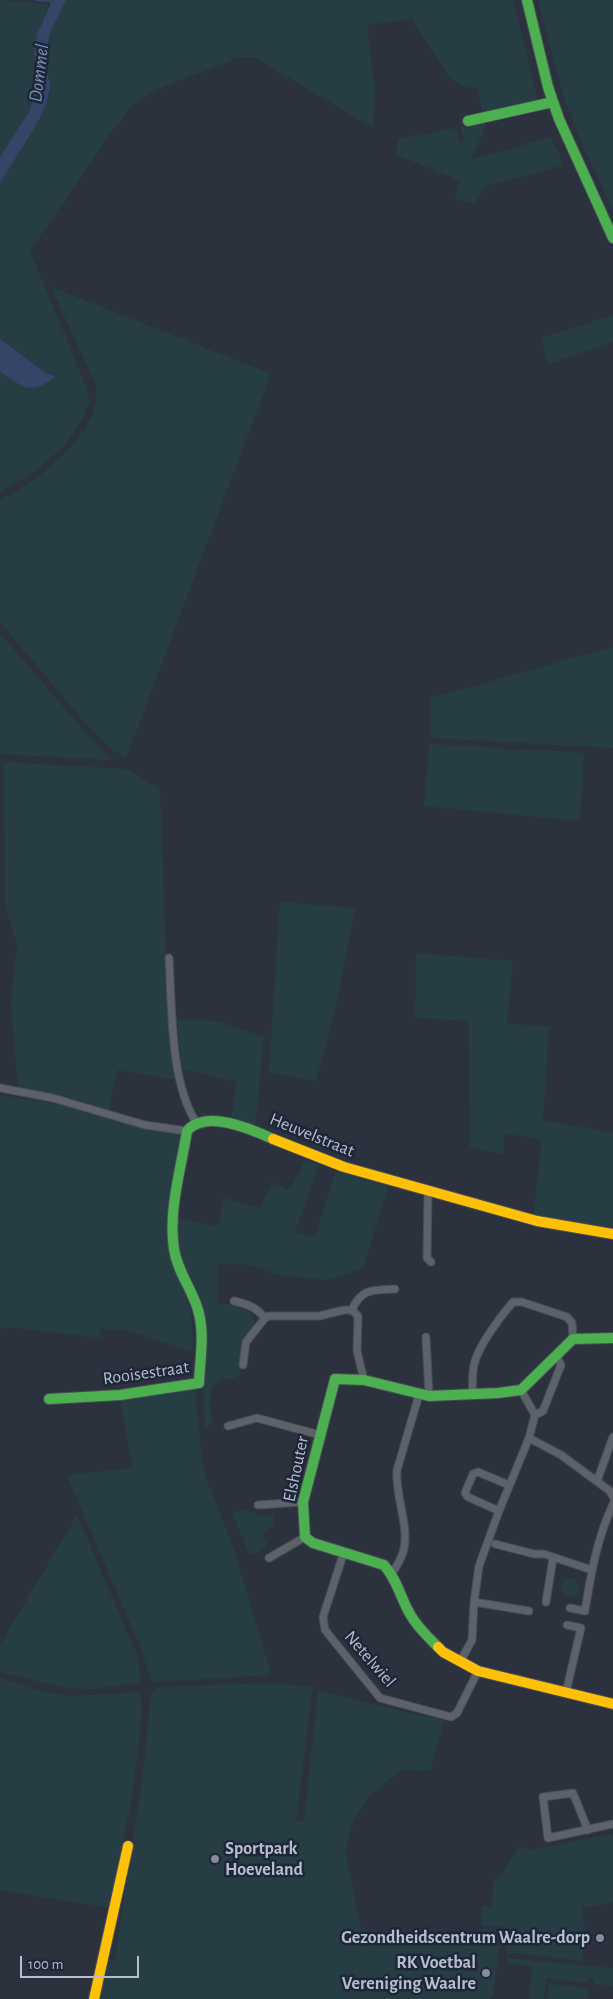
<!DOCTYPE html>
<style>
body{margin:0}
#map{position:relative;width:613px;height:1999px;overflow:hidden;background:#2b323d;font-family:"Alegreya Sans",sans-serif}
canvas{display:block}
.scale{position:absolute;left:20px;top:1956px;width:119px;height:22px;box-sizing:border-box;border:2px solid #b6bdcd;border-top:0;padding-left:6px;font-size:15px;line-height:18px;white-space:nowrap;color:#b6bdcd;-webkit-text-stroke:4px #1e2739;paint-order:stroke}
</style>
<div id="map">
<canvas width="613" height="1999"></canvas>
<div class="scale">100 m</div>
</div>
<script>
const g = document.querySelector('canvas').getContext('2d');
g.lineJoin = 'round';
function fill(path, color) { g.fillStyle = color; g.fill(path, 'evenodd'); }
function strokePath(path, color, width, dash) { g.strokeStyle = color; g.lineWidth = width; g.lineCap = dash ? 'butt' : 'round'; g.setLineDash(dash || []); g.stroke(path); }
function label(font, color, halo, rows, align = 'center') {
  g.font = font + ' "Alegreya Sans",sans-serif'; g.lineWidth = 5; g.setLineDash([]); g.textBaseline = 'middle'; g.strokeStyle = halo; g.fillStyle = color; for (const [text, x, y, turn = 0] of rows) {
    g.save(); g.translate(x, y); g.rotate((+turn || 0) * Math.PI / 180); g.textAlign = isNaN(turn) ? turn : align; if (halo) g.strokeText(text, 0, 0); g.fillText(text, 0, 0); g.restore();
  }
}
fill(new Path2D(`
 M0,0L49,4C41,22 32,43 34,63C34,71 37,79 37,86C36,109 13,139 0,157Z
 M66,0H513L538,101L482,115L478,89L462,86L450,78L412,19L367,25L375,90L373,128L254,57H240L232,60L163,87L139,99L128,110L105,141L30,251L78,367L88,394L89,403L84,415L66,444L39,468L0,493V372C23,387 32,396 56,376L46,373L0,339V183L38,122L46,105L50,88V81L45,71L46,50L50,33Z
 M538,0H613V210L581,141L563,95Z
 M487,123L471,160L551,137L564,165L487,186L483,189L475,205L454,198L461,181L395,154L399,139L456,128L460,143L464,142L461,127Z
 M51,287L271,374L126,758L108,747L85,723L0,622V500C34,484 91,440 96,401C97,396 96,390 96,385Z
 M613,315V342L548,364L541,338Z
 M0,633L91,739L110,758L107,760L0,754Z
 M613,647V748L430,738L431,698Z
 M429,744L490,747L519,751L521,749L584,753L580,821L424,806Z
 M4,762L123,769L131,771L160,789L167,984L178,1080L117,1070L109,1110L71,1098L18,1088L11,1001L17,945L5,905Z
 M280,902L355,908L336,1006L316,1081L269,1072Z
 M416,953L513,961L507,1024L549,1026L543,1120L613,1133V1228L582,1226L533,1216L542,1140L504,1133V1154L470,1147L469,1021L415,1018Z
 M177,1020L217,1021L264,1037L255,1129L231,1121L236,1082L182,1069Z
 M0,1095L64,1105L141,1127L180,1134C176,1167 166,1213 169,1245C171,1269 184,1287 190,1310C193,1324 193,1338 193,1352L127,1330L99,1329L101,1338L8,1327L0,1329Z
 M305,1160L319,1165L295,1232L315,1237L336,1171L388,1187L363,1269L325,1280L277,1275L251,1265L218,1264V1303L240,1305L248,1308L255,1322L253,1328L243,1341L240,1374C234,1380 229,1378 222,1380C205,1386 211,1411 212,1424L205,1427L203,1376L205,1333L181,1263L177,1245L178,1219L218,1226L224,1198L260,1208L272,1183L290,1190Z
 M192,1387L195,1391L202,1461L205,1475L234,1550L271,1673L269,1675L156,1682L151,1680L140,1646L67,1475L133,1468L122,1409L121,1398Z
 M248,1509L249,1512L256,1511L257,1516L273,1515L274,1526L262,1535L268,1546L250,1556L232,1512Z
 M77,1515L137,1655L141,1681L139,1683L93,1689L65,1688L0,1672V1645Z
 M561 1587a9 9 0 1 1 18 0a9 9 0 1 1-18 0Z
 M0,1679L46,1692L70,1696L141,1692L142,1712L133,1791L110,1908L0,1890Z
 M270,1683L313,1687L296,1821H304L318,1691L418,1715L445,1719L430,1771L402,1770L394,1775L366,1800L352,1825L345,1851L361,1930L479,1940L477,1950L440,1946L478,1951L481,1929L501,1931L493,1995L490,1999H100L106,1960L115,1959L143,1774L151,1694L157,1687Z
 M611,1834L613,1838V1902L582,1908L585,1929L582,1961L515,1953L506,1954L508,1927L481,1926L482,1906L492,1907L494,1879L503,1873L518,1846L530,1850Z
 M507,1958L613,1968V1986L594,1984V1980L589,1979L588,1983L546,1978L544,1999H529L532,1966L506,1963Z
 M549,1984L589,1988L588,1999H548Z`), '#273d44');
fill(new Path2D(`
 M52,0H66L50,33L46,50L45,71L50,81V88L46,105L38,122L0,183V157L29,112L37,87L34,52L37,34Z
 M0,339L46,373L56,376C31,396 25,388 0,372Z`), '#344567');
strokePath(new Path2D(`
 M36,0L52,1`), '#344567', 2.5);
const street = new Path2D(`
 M169,958C172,1006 170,1082 196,1122
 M0,1088L53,1098L145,1125L187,1131
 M428,1191L427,1258L431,1262
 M234,1301C247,1304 256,1307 265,1318
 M352,1310C361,1288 374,1290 395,1289
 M426,1337L429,1396
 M243,1365L246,1342L265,1318L269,1316H319L344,1310H352L358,1316L357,1351L364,1380
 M521,1390L535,1415
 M472,1393C473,1384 472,1374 474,1365C478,1346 500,1317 513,1302H522L567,1317L572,1323L573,1339
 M228,1426L257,1418L320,1435
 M529,1438L561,1455L610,1491L613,1497
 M597,1481L613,1437
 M258,1505L303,1502
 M499,1511L468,1497L465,1493L473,1474L478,1472L509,1485
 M495,1544L534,1554H544L592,1570
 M344,1552L323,1617L325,1630L380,1698L451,1717L457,1713L478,1671
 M269,1558L305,1537
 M392,1574C396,1567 402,1558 404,1549C409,1523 395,1497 397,1470L419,1395
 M474,1602L529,1611
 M546,1602L553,1558
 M570,1608L585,1611C591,1573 597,1539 613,1504
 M460,1662L472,1640L474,1602L479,1566L499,1511L529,1438L535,1415L543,1411L561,1365L556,1354
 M566,1692L581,1628L567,1625
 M588,1830L573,1793L543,1797L548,1838L613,1824`);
const fast = new Path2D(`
 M527,0L548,87L559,119L613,238
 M468,121L553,102
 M49,1399L120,1395L199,1383C200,1359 205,1333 198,1310C192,1289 177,1271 174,1249C168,1211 181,1169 187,1131C206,1109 251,1129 273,1139
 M438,1647C428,1637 417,1627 410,1614C400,1597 398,1581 384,1565L313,1543L305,1537L303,1502L335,1379L364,1380L429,1396L498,1393L521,1390L573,1339L613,1338`);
const slow = new Path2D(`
 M273,1139L344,1167L537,1221L613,1234
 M438,1647L443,1652L478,1671L613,1704
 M94,1999L128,1846`);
strokePath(street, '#484d55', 9);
strokePath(fast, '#484d55', 12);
strokePath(slow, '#484d55', 12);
strokePath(street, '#5d616a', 7);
strokePath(fast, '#4caf50', 10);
strokePath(slow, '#ffc107', 10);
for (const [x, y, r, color] of [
 [215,1859,5,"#858c9b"],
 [600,1938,5,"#858c9b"],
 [486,1973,5,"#858c9b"]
]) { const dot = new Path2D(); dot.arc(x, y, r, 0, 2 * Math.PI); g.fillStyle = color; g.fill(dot); strokePath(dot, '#1e2739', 2); }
label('18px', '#b6bdcd', '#1e2739', [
 ["Heuvelstraat",312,1135,22],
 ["Rooisestraat",146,1373,-8],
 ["Elshouter",296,1469,-78],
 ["Netelwiel",370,1659,49]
]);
label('bold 18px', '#b6bdcd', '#1e2739', [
 ["Sportpark",225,1849,"left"],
 ["Hoeveland",225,1870,"left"],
 ["Gezondheidscentrum Waalre-dorp",590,1938],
 ["RK Voetbal",476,1963],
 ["Vereniging Waalre",476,1984]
], 'right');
label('italic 19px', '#7c90b7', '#1e2739', [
 ["Dommel",39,73,-83]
]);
</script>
